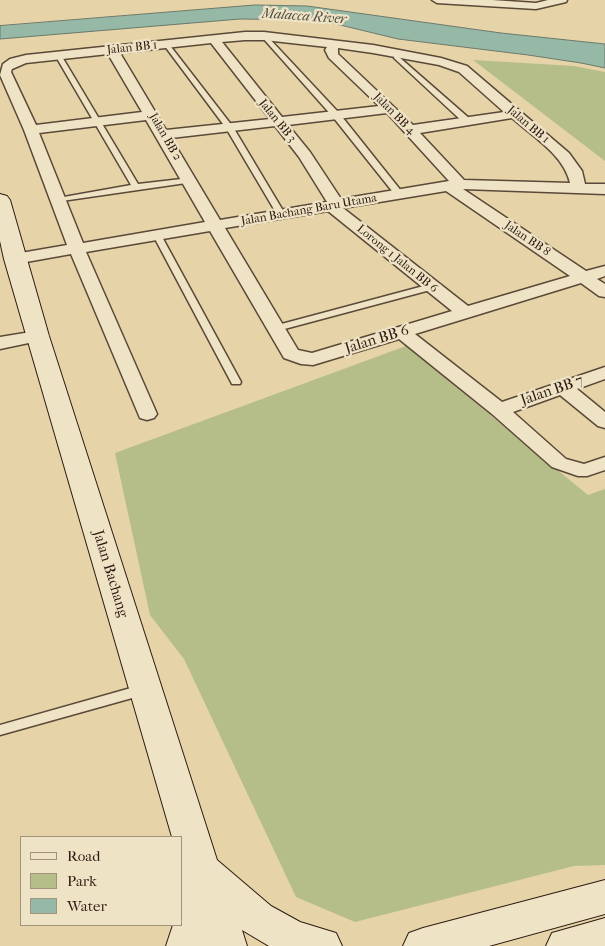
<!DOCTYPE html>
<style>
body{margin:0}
#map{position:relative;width:605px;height:946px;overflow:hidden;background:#e6d4a8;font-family:"IM FELL French Canon",serif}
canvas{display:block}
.legend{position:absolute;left:20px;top:836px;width:162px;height:90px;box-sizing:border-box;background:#efe3c6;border:1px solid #a1937e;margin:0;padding:6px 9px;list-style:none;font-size:15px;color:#2c1b12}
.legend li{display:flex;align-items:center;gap:10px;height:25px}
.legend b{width:25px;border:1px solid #a1937e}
</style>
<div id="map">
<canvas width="605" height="946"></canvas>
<ul class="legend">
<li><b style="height:6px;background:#efe3c6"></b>Road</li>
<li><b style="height:14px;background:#b5bd88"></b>Park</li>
<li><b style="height:14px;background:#96b8a7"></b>Water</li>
</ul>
</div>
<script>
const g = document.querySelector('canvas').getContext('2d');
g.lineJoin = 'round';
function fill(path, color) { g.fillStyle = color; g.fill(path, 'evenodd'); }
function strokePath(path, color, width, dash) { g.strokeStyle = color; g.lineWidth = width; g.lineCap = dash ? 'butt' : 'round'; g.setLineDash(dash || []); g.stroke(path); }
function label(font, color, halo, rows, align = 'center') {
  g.font = font + ' "IM FELL French Canon",serif'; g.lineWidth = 4.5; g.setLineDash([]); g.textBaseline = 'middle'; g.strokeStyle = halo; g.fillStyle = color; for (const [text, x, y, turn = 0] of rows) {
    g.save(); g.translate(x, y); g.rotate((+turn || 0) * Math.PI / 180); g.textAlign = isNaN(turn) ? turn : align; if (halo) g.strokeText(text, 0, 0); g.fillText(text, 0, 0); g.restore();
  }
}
fill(new Path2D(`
 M473,60L574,66L605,72V161Z
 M406,346L588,495L605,489V865L574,866L355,922L296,897L184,659L150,615L115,453Z`), '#b5bd88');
const water = new Path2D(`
 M255,5L307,6L501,33L605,44V68L581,63L528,55L398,39L336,24L312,20L240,19L0,39V26Z`);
fill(water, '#96b8a7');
strokePath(water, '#6c796b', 1);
const lane = new Path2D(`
 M262,35H266L339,113L402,192V196H396L333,117L262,37Z
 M164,43H168L233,127L285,214L284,216H278L226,128L164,45Z
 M58,53L61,55L138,184L190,178H193V182L55,202L54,200L58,198L131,185L55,55Z
 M395,53H399V57L470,119V123H464L394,58Z
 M157,232L161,235L241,382L240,384H232L231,382L153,235Z
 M431,284L434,285V289L277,331L272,328L274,326Z
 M145,684L150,685L152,689L150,693L0,735V725Z`);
const street = new Path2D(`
 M432,0H492L536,3L548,0H567L566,2L536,9L437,3Z
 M245,32H264L373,45L441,58L467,66L569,153L582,171L585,184H605V194L463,189L586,271L605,266V276L597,279L605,284V297L599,296L581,283L415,334L502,402L605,367V379L577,389L605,412V428L598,426L560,395L513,412L566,459L584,464L605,457V470L587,476H578L552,467L492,414L399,339L313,365L301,364L284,358L210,231L86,252L157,414L154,418L147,420L140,418L71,254L15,264L9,263L7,259L9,255L67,245L24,130L0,75L3,64L10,59L26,55ZM245,40H264L327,47L325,50L329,58L379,106L282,117L222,42ZM211,43L270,119L166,130L120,53ZM338,48L373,53L439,65L459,72L504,112L413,125L338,54ZM108,54L142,112L36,125L11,72L12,69L26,63ZM387,113L449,181L341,199L310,152L288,125ZM512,118C533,137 564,155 570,183L464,180L420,133ZM146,120L205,222L83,243L39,133ZM275,126L299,157L327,202L220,220L171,138ZM446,191L570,276L468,306L343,208ZM328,211L452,311L312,353L298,350L225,228Z
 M37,331L43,332L46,336L43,340L0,349V337Z`);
const secondary = new Path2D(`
 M0,194L7,196L10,200L49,336L217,860L271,906L300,922L336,933L342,946H269L242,930L247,946H166L173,925H181V837H172L4,259L0,241Z
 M605,880V914L489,946H403L409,933L423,928Z
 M605,918V946H546L552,933Z`);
strokePath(lane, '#5a4938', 3);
strokePath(street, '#5a4938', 3);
strokePath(secondary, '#2c1b12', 2);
fill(lane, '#efe3c6');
fill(street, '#efe3c6');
fill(secondary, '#efe3c6');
label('12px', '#2c1b12', '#efe3c6', [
 ["Jalan BB 1",132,48,-6],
 ["Jalan BB 4",394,114,45],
 ["Jalan BB 3",277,121,51],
 ["Jalan BB 1",528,125,40],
 ["Jalan BB 2",165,137,60],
 ["Jalan Bachang Baru Utama",309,210,-10],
 ["Jalan BB 8",527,239,34],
 ["Lorong 1 Jalan BB 6",397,259,39]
]);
label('italic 14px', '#4c4a3f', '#efe3c6', [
 ["Malacca River",304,17,4]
]);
label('15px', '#2c1b12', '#efe3c6', [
 ["Jalan BB 6",377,340,-17],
 ["Jalan BB 7",552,391,-19],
 ["Jalan Bachang",110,574,73]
]);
</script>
